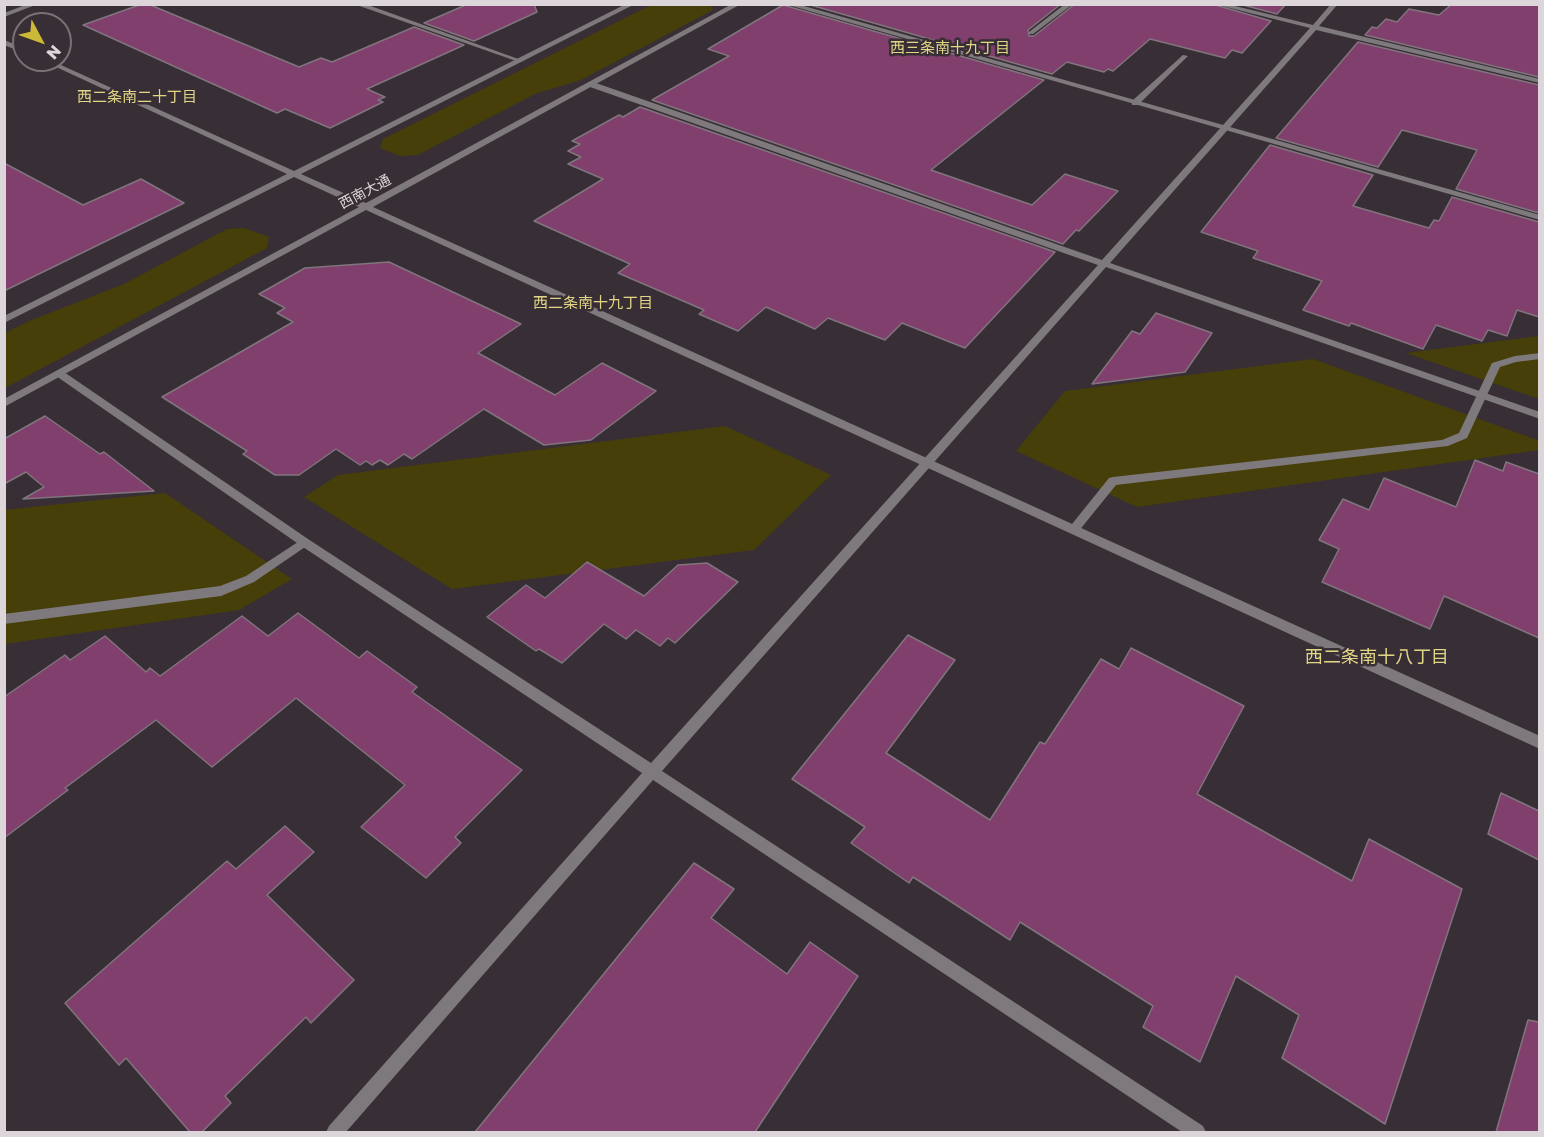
<!DOCTYPE html>
<meta charset="utf-8">
<style>
body{margin:0}
#map{position:relative;width:1544px;height:1137px;overflow:hidden;background:#382e35;font-family:"Golos Text",sans-serif}
canvas{display:block}
.frame{position:absolute;inset:0;border:6px solid #dcd6da;pointer-events:none}
.north{position:absolute;left:12px;top:12px;width:60px;height:60px;box-sizing:border-box;background:#382e35;border:2px solid #7a7177;border-radius:50%;rotate:131deg;font-size:16px;font-weight:700;line-height:24px;text-align:center;color:#dcd6da}
.north::after{content:'';display:block;margin:auto;width:21px;height:27px;background:#ccb938;clip-path:polygon(50% 0,100% 100%,50% 72%,0 100%)}
</style>
<div id="map">
<canvas width="1544" height="1137"></canvas>
<div class="frame"></div>
<div class="north">N</div>
</div>
<script>
const g = document.querySelector('canvas').getContext('2d');
g.lineJoin = 'round';
function fill(path, color) { g.fillStyle = color; g.fill(path, 'evenodd'); }
function strokePath(path, color, width, dash) { g.strokeStyle = color; g.lineWidth = width; g.lineCap = dash ? 'butt' : 'round'; g.setLineDash(dash || []); g.stroke(path); }
function label(font, color, halo, rows, align = 'center') {
  g.font = font + ' "Golos Text","Noto Sans JP",sans-serif'; g.lineWidth = 5; g.setLineDash([]); g.textBaseline = 'middle'; g.strokeStyle = halo; g.fillStyle = color; for (const [text, x, y, turn = 0] of rows) {
    g.save(); g.translate(x, y); g.rotate((+turn || 0) * Math.PI / 180); g.textAlign = isNaN(turn) ? turn : align; if (halo) g.strokeText(text, 0, 0); g.fillText(text, 0, 0); g.restore();
  }
}
fill(new Path2D(`
 M653,4L710,5L713,10L581,80L535,94L418,155L400,156L380,148L383,139Z
 M244,228L269,237L267,248L5,388V333L29,321L124,284L227,229Z
 M1539,336V399L1406,353Z
 M1313,359L1540,441L1539,450L1137,507L1016,451L1065,391Z
 M725,426L831,475L754,550L452,589L304,497L338,475Z
 M165,493L292,579L239,610L5,644L4,510Z`), '#463f09');
const building = new Path2D(`
 M142,4H148L299,67L321,58L332,62L414,27L464,45L367,89L385,97L378,100L383,102L330,128L285,109L277,113L83,25Z
 M468,4H534L537,12L474,41L424,23Z
 M807,4H1061L1028,30L1029,36H1034L1075,4H1212L1271,21L1242,53L1232,50L1225,58L1150,39L1113,71L1108,69L1104,72L1067,62L1052,74Z
 M1239,4H1286L1277,14Z
 M1452,4H1539V77L1365,35L1372,27L1377,28L1386,19L1397,22L1409,9L1439,15Z
 M783,5L1044,80L931,170L1032,205L1065,174L1118,191L1079,231L1076,230L1063,244L652,100L729,56L708,49Z
 M1358,42L1539,85V213L1456,189L1477,150L1402,130L1378,167L1276,138Z
 M640,107L1055,252L965,348L902,323L885,340L828,318L815,329L766,307L738,331L699,314L704,310L618,273L630,264L534,221L603,179L568,164L581,157L568,151L580,144L572,141L619,115L623,117Z
 M1270,145L1373,175L1353,206L1429,228L1434,220L1439,221L1452,197L1539,222V317L1517,310L1507,336L1488,330L1482,341L1436,325L1423,349L1351,323L1349,326L1303,310L1322,281L1253,258L1258,251L1201,232Z
 M4,163L83,205L141,179L184,203L4,291Z
 M389,262L521,324L478,353L555,395L602,363L656,391L591,440L544,445L484,409L412,459L404,454L388,465L380,460L372,465L366,461L360,465L336,449L299,475H275L243,454L247,451L162,397L293,322L277,313L285,308L259,294L305,268Z
 M1156,313L1212,333L1185,372L1092,384L1132,331L1140,334Z
 M45,416L100,454L104,452L154,491L23,499L44,487L26,472L4,484V439Z
 M1475,460L1503,471L1506,462L1539,474V638L1444,596L1430,629L1322,582L1339,549L1319,540L1343,499L1369,510L1384,478L1456,507Z
 M587,562L644,596L678,565L707,563L738,582L675,643L668,638L660,646L636,630L626,639L604,624L562,663L539,649L536,651L487,617L526,585L545,598Z
 M298,613L359,658L367,651L417,687L412,692L522,770L455,837L461,843L426,878L361,827L405,785L296,698L212,767L156,720L65,788L68,790L4,838V697L65,655L70,660L105,636L146,672L150,668L160,676L242,616L268,636Z
 M908,635L955,660L886,753L990,820L1040,742L1045,744L1101,659L1119,669L1131,648L1244,706L1197,794L1352,881L1369,839L1462,889L1385,1124L1282,1058L1299,1015L1236,976L1200,1062L1143,1027L1153,1006L1020,922L1010,940L913,877L909,883L851,843L865,827L792,779Z
 M1501,793L1539,811V860L1488,834Z
 M285,826L314,852L267,895L354,980L311,1023L306,1017L225,1096L231,1103L202,1132H190L126,1058L119,1065L65,1003L227,861L236,869Z
 M694,863L734,889L711,918L787,974L810,942L858,976L755,1132H475Z
 M1528,1020L1539,1022V1132H1496Z`);
fill(building, '#803f6d');
strokePath(building, '#81757d', 1.5);
fill(new Path2D(`
 M1065,4H1073L1033,34H1029V32Z
 M1183,55L1188,56L1138,105H1132V101Z
 M1540,353V359L1516,362L1500,367L1467,438L1448,446L1116,485L1078,532H1070L1068,529L1109,478L1113,477L1442,440L1459,433L1492,363L1515,356Z
 M304,538L310,542L308,545L254,582L221,596L4,624V614L220,586L246,576Z`), '#7e797c');
fill(new Path2D(`
 M354,4H365L524,61L519,62Z
 M1214,4H1227L1313,25L1331,4H1338L1319,26L1540,79V83L1316,30L1110,263L1540,412V419L1106,267L662,771L1203,1126L1206,1132H1182L653,780L346,1132H326L329,1126L642,773L300,545L56,376V372H64L308,539L651,763L1098,265L590,87V83H596L1102,260L1310,28Z`), '#7e797c');
fill(new Path2D(`
 M28,4H38L4,17V13Z
 M626,4H635L301,174L366,203L732,4H741L373,207L1540,736V749L366,210L4,407V399L359,207L294,177L4,323V316L287,174L41,60H50L294,171Z
 M785,4H797L1540,215V220Z
 M4,40L24,48V53L4,45Z`), '#7e797c');
label('14px', '#dcd6da', '#382e35', [
 ["西南大通",365,192,-28]
]);
label('15px', '#e1d586', '#382e35', [
 ["西三条南十九丁目",950,48],
 ["西二条南二十丁目",137,97],
 ["西二条南十九丁目",593,303]
]);
label('18px', '#e1d586', '#382e35', [
 ["西二条南十八丁目",1377,657]
]);
</script>
